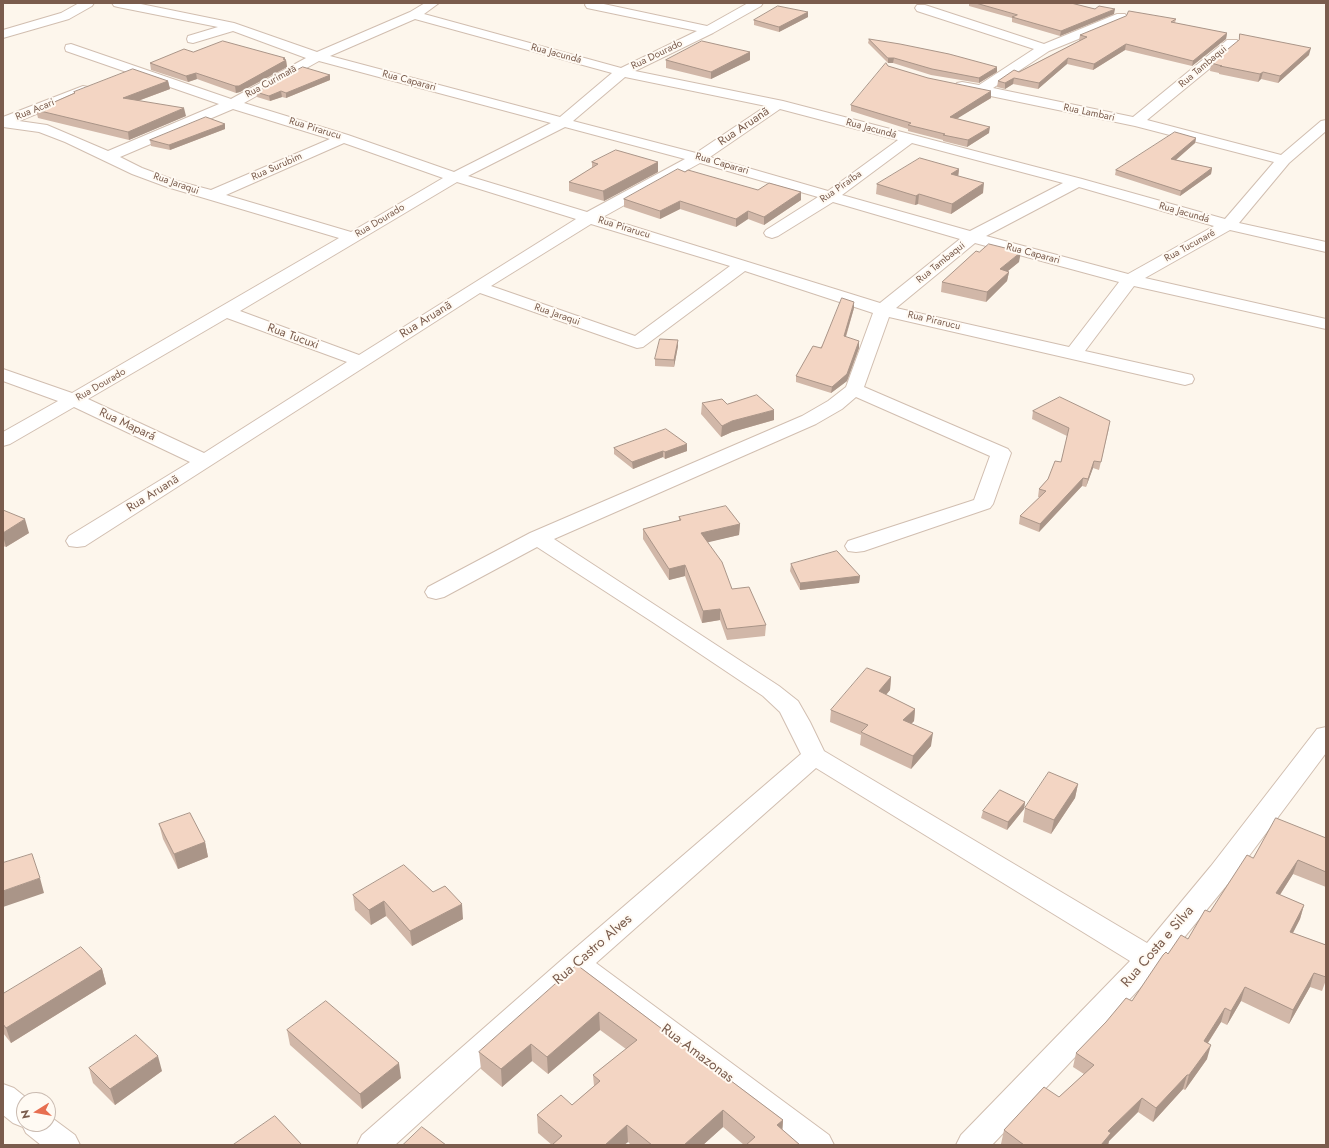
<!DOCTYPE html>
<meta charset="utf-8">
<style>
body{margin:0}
#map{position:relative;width:1329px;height:1148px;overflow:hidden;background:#fdf6ec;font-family:Jost,sans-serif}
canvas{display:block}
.frame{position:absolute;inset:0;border:4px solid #7a5c4d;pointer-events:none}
.north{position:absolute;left:16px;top:1092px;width:40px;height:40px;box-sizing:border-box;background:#fffaf3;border:1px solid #cabbb1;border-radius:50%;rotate:259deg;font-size:11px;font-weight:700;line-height:16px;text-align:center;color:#7a5c4d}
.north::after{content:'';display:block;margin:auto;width:14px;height:18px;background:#e76f51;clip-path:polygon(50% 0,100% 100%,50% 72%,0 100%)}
</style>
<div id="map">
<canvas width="1329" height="1148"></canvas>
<div class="frame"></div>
<div class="north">N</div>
</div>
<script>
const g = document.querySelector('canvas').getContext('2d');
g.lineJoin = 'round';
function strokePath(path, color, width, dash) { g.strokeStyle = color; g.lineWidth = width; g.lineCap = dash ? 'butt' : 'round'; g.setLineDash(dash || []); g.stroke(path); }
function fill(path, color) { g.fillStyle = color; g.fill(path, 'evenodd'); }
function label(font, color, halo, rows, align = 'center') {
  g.font = font + ' Jost,sans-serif'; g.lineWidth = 4; g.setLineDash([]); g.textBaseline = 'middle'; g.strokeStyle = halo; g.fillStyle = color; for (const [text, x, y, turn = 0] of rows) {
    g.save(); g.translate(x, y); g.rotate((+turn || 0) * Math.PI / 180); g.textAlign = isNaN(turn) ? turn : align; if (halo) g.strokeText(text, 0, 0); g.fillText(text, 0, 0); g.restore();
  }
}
const minor = new Path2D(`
 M79,3H94L92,6L69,19L3,38V30L61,13Z
 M112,3H136L234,23L317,52L410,12L425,3H439L424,14L621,68L697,31L587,8L585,5L586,3H599L707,26L748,3H763L761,6L713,33L635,71L783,101L1082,179L1225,219L1274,162L1135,126L957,89L955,86L957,83L962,82L979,85L1034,49L917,11L915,8L917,5H925L1044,44L1117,14H1125L1127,17L1125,20L1049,51L993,88L1133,117L1227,40H1237L1238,43L1237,46L1147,120L1281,155L1321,121L1326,120V131L1289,163L1239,223L1326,242V252L1230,230L1145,278L1326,319V329L1134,286L1085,351L1192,375L1194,379L1192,383L1185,385L889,317L864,387L1008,449L1011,453L993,504L990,508L864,551L856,552L848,551L845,546L848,541L974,500L990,456L856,397L842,409L816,424L554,539L779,686L798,701L810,722L824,751L1147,943L1211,866L1317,729L1326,727V753L1231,880L1160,967L992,1145H956L961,1135L1130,961L816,768L596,963L829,1135L834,1145H794L577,980L395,1145H357L362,1135L566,956L801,754L780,712L763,696L654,623L537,547L444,597L436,599L428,597L425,592L428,587L530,533L802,416L828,401L846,387L873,313L745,271L643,347L637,348L480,293L85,546L77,547L69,546L66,541L69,536L190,462L74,407L10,444L3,446V432L58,401L3,381V369L72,393L339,238L167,187L132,174L65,142L39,132L3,127V117L83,86L88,87L90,90L88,93L19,121L47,125L108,151L219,104L66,51L65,48L66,45L71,44L231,99L306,58L233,31L193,43L188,42L187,39L188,36L218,27L118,7L114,6ZM415,19L612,73L560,117L330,56ZM319,61L551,123L454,172L348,135L244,103ZM625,77L766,106L696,153L573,121ZM233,109L330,139L211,190L177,181L142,168L120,157ZM780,109L898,140L828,191L710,157ZM565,127L685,159L587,212L468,176ZM344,143L443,178L351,232L226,195ZM912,143L1063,183L970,231L842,195ZM700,163L818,197L766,230L764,233L766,236L772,238L778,236L833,202L960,239L880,303L603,217ZM457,182L576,219L359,355L240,311ZM1079,187L1214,226L1128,274L986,236ZM591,224L730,266L635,336L491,286ZM975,243L1119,282L1069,347L896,308ZM227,318L347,362L204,453L88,399Z
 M3,1084L14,1088L29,1100H24V1124H48V1115L75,1135L80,1145H41L26,1133L23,1127L13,1123L3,1115Z`);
strokePath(minor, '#d1beb0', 2);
fill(minor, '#fff');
fill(new Path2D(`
 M969,3H1071L1114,14L1060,36L1012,22V18L969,6Z
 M808,12V17L779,32L754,25V20Z
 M1176,19L1175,23L1227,33L1226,39L1192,66L1125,50L1093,70L1067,64L1038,89L1013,84L1005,89L997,87L998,81L1019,72L1079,41V40L1080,35Z
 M869,39L997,72L979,83L931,75L893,63H888L868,43Z
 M193,52L285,58V60H286L287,67L240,92L236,93L197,79L188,82L151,70L150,63Z
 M750,52V60L711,79L666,68V60Z
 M1309,55L1278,83L1261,79L1258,82L1219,74V73L1210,71L1211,63Z
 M888,66L991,98L957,118L989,133L967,147L943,141V140L908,131V129L851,111V105Z
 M330,75V80L286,98L282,97L270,101L257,97L256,92Z
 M168,81L170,89L138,101L186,116L129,140L38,118L36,110L74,93V92Z
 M225,124V129L170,150L151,146L150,140Z
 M1196,138L1195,143L1176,160L1212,168L1211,174L1180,196L1115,175L1116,170Z
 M592,162H658V172L604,201L569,191V182L592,168Z
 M959,169L958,176L983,193L951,214L918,204L915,205L876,194L877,184Z
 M758,190L801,200L764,225L748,219L736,227L680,209L660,219L624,207V199Z
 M1019,262L1008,271L1009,272L1007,281L986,302L941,292L942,282Z
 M854,308L846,337L859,348L847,381L831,393L796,382V376Z
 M678,346L674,367L655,366V359Z
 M702,403L727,404L774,420L732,432L721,437L701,414Z
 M1033,411L1109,428L1099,470L1093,468L1086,487L1082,486L1039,532L1019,524L1020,516L1040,497H1038L1039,489L1048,479L1061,462L1067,436L1032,419Z
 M687,444V451L665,459L663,457L633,469L614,454V448Z
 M3,510L29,533L6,547L3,546Z
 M679,517L740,524L739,535L707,542L732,589L766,625L765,636L727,640L720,620L702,623L685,576L669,580L643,539V529L679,521Z
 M791,564L860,576L859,583L800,590L790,571Z
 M891,677L890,690L886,695L915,709L914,721L911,724L931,746L911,769L860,745L861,735L830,722L831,710Z
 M1078,784L1075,798L1051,834L1023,822L1025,808Z
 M1025,802L1024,809L1007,830L981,818L983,811Z
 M159,824L205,842L208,857L178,869L163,839Z
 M1326,838V887L1293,874L1280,895L1304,905L1300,919L1293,933L1326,945V980L1322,991L1310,987L1289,1024L1241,1001L1227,1025L1221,1022L1208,1043L1207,1059L1185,1090L1183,1089L1153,1122L1138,1112L1109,1141L1108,1145H1002L1001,1144L1004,1130L1059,1097L1084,1074L1073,1067L1076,1053L1132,1001L1168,954L1188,939L1210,912L1253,858Z
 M433,892L463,919L412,946L386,916L371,925L355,910L353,895Z
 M577,965L783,1120L782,1130L800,1145H744L723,1127L703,1145H631L628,1142L624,1145H552L538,1133L537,1115L572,1105L594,1086L593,1075L626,1049L600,1030L548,1074L532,1061L502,1087L481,1069L479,1052Z
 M102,969L106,984L11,1043L3,1033V994Z
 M287,1030L401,1078L362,1109L290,1045Z
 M89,1068L162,1071L115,1105L93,1083Z`), '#d1b7a8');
fill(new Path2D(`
 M1115,9L1114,14L1060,36L1061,31Z
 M808,12V17L779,32V27Z
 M1227,33L1226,39L1192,66L1193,61Z
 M1126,44L1125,50L1093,70L1094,64Z
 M1311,48L1309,55L1278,83L1280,76Z
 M750,52V60L711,79V72Z
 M285,58V61L286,60L287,67L240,92L236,93L235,86Z
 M888,58H894L893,63H888Z
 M1068,58L1067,64L1038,89L1039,83Z
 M997,67V72L979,83V78Z
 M1263,72L1261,79L1258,82L1260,74Z
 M196,73L197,79L188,82L186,76Z
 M330,75V80L286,98V93Z
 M1014,78L1013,84L1005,89V83Z
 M168,81L170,89L124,106L123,98Z
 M281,91L282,97L270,101L269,96Z
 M991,91V98L950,123V117Z
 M184,108L186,116L129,140L128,132Z
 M225,124V129L170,150L169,145Z
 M990,127L989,133L967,147L968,140Z
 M1196,138L1195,143L1170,165L1171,159Z
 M658,162V172L604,201L603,191Z
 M1212,168L1211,174L1180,196L1181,191Z
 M959,169L958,178L951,174Z
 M984,183L983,193L951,214L952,204Z
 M801,192V200L764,225V217Z
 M919,194L918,204L915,205L916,196Z
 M680,201V209L660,219V211Z
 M748,211V219L736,227V219Z
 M1021,252L1019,262L998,279L1000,269Z
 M1009,272L1007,281L986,302L987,292Z
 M854,302V308L844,342V336Z
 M678,340V346L674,367V360Z
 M859,341V348L847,381L831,393L832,387Z
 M774,410V420L732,432L721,437L722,426L732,421Z
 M687,444V451L665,459V452Z
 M663,451V457L633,469L632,462Z
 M1094,461L1093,468L1086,487L1088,479Z
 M1083,478L1082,486L1039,532L1040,524Z
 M25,519L29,533L6,547L3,536V533Z
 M740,524L739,535L701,544V533Z
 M685,565V576L669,580V569Z
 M860,576L859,583L800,590V583Z
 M720,609V620L702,623L703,611Z
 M891,677L890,690L878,704L879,691Z
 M915,709L914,721L902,733L903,720Z
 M933,733L931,746L911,769L913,756Z
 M1078,784L1075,798L1051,834L1054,820Z
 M1025,802L1024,809L1007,830L1008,822Z
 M205,842L208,857L178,869L174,854Z
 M1298,860L1293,874L1272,907L1276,893Z
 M40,878L44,893L3,907V891Z
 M384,901L386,916L371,925L369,910Z
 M462,904L463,919L412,946L410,931Z
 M1304,905L1300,919L1286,946L1290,932Z
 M102,969L106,984L11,1043L6,1028Z
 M1314,973L1310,987L1289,1024L1293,1010Z
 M1245,987L1241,1001L1227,1025L1231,1011Z
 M1225,1008L1221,1022L1200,1055L1204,1041Z
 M599,1012L600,1030L548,1074L547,1057Z
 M531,1044L532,1061L502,1087L501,1069Z
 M1211,1045L1207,1059L1185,1090L1189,1075Z
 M158,1056L162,1071L115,1105L110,1089Z
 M399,1063L401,1078L362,1109L360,1094Z
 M1187,1075L1183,1089L1153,1122L1156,1108Z
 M1142,1098L1138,1112L1109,1141L1108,1145H1101L1108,1131Z
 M723,1110V1127L703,1145H684Z
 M783,1120L782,1137L777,1125Z
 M627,1125L628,1142L624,1145H605Z`), '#aa9588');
const building = new Path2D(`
 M976,3H1071L1095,9L1099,6L1115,9L1061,31L1012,17L1017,15Z
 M778,6L808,12L779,27L754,20Z
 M1129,11L1176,19L1171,22L1227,33L1193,61L1126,44L1094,64L1068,58L1039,83L1014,78L1005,83L998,81L1014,70L1019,72L1087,37L1080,35L1126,16Z
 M1240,34L1311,48L1280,76L1263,72L1260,74L1220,66H1222L1211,63L1239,40Z
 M869,39L900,44L949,54L997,67L979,78L932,69L894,58H888Z
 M223,41L285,58L283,59L286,60L239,86H235L196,73L186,76L150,63L184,49L193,52Z
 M702,41L750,52L711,72L666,60Z
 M886,63L888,66L928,78L991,91L950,117L990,127L968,140L943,135L945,134L908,125L911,123L851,105Z
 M303,67L330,75L286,93L281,91L269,96L256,92Z
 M133,69L168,81L123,98L184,108L128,132L36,110L75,93L74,92Z
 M206,117L225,124L169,145L150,140Z
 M1175,132L1196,138L1171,159L1212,168L1181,191L1116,170Z
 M616,150L658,162L603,191L569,182L598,164L592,162Z
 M920,158L959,169L951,174L984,183L952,204L919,194L916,196L877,184Z
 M678,169L685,172L688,170L758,190L769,183L801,192L764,217L748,211L736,219L680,201L660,211L624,199Z
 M989,244L1021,252L1000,269L1009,272L987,292L942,282L976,251L979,252Z
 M842,298L854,302L844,336L859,341L847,374L832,387L796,376L813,346L821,348Z
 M660,339L678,340L674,360L655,359Z
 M757,395L774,410L732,421L722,426L702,403L722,399L727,404Z
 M1060,397L1110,421L1101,462L1094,461L1088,479L1083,478L1040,524L1020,516L1046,491L1039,489L1048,479L1055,461L1061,462L1069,428L1033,411Z
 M666,429L687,444L665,452L663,451L632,462L614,448Z
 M726,506L740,524L701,533L722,562L732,589L749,587L766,625L727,629L720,609L703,611L685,565L669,569L643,529L681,520L679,517Z
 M3,510L25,519L3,533Z
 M837,551L860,576L800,583L791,564Z
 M867,668L891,677L879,691L915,709L903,720L933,733L913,756L861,732L868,725L831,710Z
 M1049,772L1078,784L1054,820L1025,808Z
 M1000,790L1025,802L1008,822L983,811Z
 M190,813L205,842L174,854L159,824Z
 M1276,818L1326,838V872L1298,860L1276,893L1304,905L1290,932L1326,945V977L1314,973L1293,1010L1245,987L1231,1011L1225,1008L1204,1041L1211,1045L1189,1075H1187L1156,1108L1142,1098L1108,1131L1111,1133L1101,1145H1024L1004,1130L1044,1087L1059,1097L1094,1065L1076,1053L1106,1022L1126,998L1132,1001L1163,955L1166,952L1168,954L1181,935L1188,939L1205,910L1210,912L1247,855L1253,858Z
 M32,854L40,878L3,891V863Z
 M404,865L433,892L445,886L462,904L410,931L384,901L369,910L353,895Z
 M81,947L102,969L6,1028L3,1024V994Z
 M577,965L783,1120L777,1125L800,1145H746L755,1137L723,1110L684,1145H652L627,1125L605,1145H552L562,1136L537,1115L561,1095L572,1105L600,1081L593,1075L637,1040L599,1012L547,1057L531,1044L501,1069L479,1052Z
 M326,1001L399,1063L360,1094L287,1030Z
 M136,1035L158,1056L110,1089L89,1068Z
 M275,1116L302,1145H233Z
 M422,1127L446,1145H403Z`);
fill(building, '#f3d5c3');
strokePath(building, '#aa9588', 1);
label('10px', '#7a5c4d', '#fffaf3', [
 ["Rua Jacundá",556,54,15],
 ["Rua Dourado",657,55,-26],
 ["Rua Tambaqui",1203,67,-40],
 ["Rua Caparari",409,81,15],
 ["Rua Curimatã",271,82,-29],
 ["Rua Acari",35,110,-22],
 ["Rua Lambari",1089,113,12],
 ["Rua Pirarucu",315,129,17],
 ["Rua Jacundá",871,129,15],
 ["Rua Caparari",722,164,16],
 ["Rua Surubim",277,167,-24],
 ["Rua Jaraqui",176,184,19],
 ["Rua Piraíba",841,187,-35],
 ["Rua Jacundá",1184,213,16],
 ["Rua Dourado",380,221,-31],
 ["Rua Pirarucu",624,228,17],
 ["Rua Tucunaré",1190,246,-29],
 ["Rua Caparari",1033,254,15],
 ["Rua Tambaqui",941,263,-39],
 ["Rua Jaraqui",557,315,19],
 ["Rua Pirarucu",934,321,13],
 ["Rua Dourado",101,385,-30]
]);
label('12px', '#7a5c4d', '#fffaf3', [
 ["Rua Aruanã",744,127,-34],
 ["Rua Aruanã",426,320,-32],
 ["Rua Tucuxi",293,337,20],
 ["Rua Mapará",127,425,25],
 ["Rua Aruanã",153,494,-32]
]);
label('14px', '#7a5c4d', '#fffaf3', [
 ["Rua Costa e Silva",1158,947,-49],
 ["Rua Castro Alves",593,950,-41],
 ["Rua Amazonas",697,1054,37]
]);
</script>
